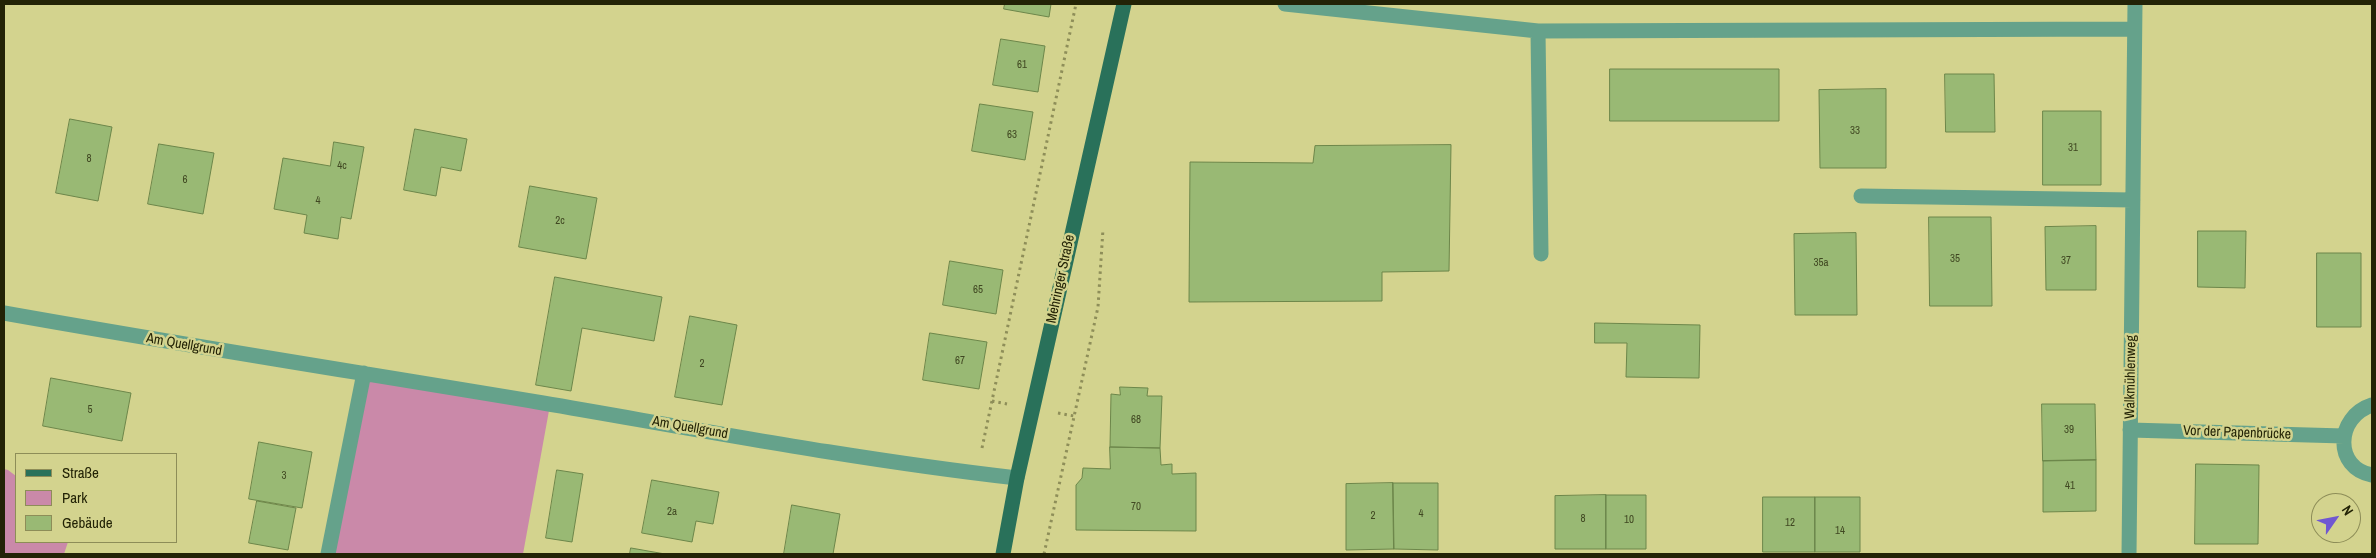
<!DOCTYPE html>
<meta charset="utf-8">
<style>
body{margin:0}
#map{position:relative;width:2376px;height:558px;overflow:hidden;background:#d3d38e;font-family:"Archivo Narrow",sans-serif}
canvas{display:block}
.frame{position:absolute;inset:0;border:5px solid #232306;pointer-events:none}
.legend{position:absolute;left:15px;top:453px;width:162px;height:90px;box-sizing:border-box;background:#d3d38e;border:1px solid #8d8d58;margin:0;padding:6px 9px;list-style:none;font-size:15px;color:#232306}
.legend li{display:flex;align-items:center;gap:10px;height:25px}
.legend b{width:25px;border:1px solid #8d8d58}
.north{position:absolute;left:2311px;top:493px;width:50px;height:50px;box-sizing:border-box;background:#d3d38e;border:1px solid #8d8d58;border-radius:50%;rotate:57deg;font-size:14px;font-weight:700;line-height:20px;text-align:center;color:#232306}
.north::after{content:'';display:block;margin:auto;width:18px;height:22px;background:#7057d1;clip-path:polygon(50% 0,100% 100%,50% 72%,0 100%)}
</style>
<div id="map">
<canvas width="2376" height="558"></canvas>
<div class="frame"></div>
<ul class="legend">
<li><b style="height:6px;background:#29715a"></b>Straße</li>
<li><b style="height:14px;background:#ca89a9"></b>Park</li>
<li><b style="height:14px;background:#99b974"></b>Gebäude</li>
</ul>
<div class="north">N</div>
</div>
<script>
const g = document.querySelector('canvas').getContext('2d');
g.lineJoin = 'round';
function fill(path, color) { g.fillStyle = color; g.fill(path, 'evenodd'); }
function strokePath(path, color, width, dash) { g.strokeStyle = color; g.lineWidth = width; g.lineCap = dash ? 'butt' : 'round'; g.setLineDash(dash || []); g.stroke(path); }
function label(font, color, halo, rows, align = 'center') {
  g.font = font + ' "Archivo Narrow",sans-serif'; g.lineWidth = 5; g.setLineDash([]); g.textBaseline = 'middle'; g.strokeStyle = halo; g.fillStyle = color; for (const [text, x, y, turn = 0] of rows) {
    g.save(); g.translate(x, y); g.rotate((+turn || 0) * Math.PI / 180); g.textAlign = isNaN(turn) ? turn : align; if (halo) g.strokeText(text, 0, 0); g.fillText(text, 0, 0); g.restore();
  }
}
fill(new Path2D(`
 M364,373L550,405L523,554H328Z
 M4,469L8,470L16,476V542H68L64,554H4Z`), '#ca89a9');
const building = new Path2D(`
 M1005,4H1051L1049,17L1004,9Z
 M1001,39L1045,46L1038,92L993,85Z
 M1610,69H1779V121H1610Z
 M1945,74H1994L1995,132H1946Z
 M1886,89V168H1820L1819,90Z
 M980,104L1033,112L1025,160L972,151Z
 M2043,111H2101V185H2043Z
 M70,119L112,127L98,201L56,193Z
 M415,129L467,139L461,171L441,167L436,196L404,190Z
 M334,142L364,147L351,219L341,217L338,239L304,233L307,215L274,209L283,158L330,166Z
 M159,144L214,153L203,214L148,204Z
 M1451,145L1449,271L1382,272V301L1189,302L1190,162L1313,163L1315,146Z
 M530,186L597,198L586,259L519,247Z
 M1929,217H1991L1992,306H1930Z
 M2096,226V290H2046L2045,227Z
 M2198,231H2246L2245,288L2198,287Z
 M1856,233L1857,315H1795L1794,234Z
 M2317,253H2361V327H2317Z
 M950,261L1003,270L996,314L943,305Z
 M555,277L662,297L654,341L582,328L571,391L536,385Z
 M690,316L737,325L722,405L675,397Z
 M1595,323L1700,325L1699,378L1626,377L1627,343H1595Z
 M930,333L987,342L979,389L923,380Z
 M51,378L131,393L122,441L43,426Z
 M1120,387L1148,388L1147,396H1162L1160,448L1110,447L1111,394L1120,395Z
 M2042,404H2095L2096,460L2043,461Z
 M259,442L312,452L302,508L249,499Z
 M1110,447L1160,448L1161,465L1172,464V474L1196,473V531L1076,530V485L1082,478L1083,468L1110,469Z
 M2096,460V511L2043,512V461Z
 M2196,464L2259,465L2258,544H2195Z
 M557,470L583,474L572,542L546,538Z
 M652,480L719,492L713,524L696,521L692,542L642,533Z
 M1393,483L1394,549L1346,550V484Z
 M1393,483H1438V550L1394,549Z
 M1606,495V549H1555V496Z
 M1606,495H1646V549H1606Z
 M1763,497H1815V552H1763Z
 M1815,497H1860V552H1815Z
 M257,501L296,508L288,550L249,543Z
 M792,505L840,514L833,554H784Z
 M631,548L665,554H630Z`);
fill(building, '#99b974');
strokePath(building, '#6c864a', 1);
strokePath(new Path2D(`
 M992,401L1007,404
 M1058,413L1074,416
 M982,448L1076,4
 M1044,554L1098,307L1103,229`), '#8e8e59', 3, [2.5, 4]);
strokePath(new Path2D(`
 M1285,4L1538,31L2134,29
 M1538,31L1541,254
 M1861,196L2133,200
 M4,313C183,345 363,373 543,403C701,430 858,460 1017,478
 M2372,405C2335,417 2334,468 2372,475
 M2130,430L2344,436
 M328,554L364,373
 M2129,554L2135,4`), '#65a28b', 15);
strokePath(new Path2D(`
 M1003,554L1017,478L1124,4`), '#29715a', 15);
label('11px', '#404822', null, [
 ["61",1022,65],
 ["33",1855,131],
 ["63",1012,135],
 ["31",2073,148],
 ["8",89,159],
 ["4c",342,166],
 ["6",185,180],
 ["4",318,201],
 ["2c",560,221],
 ["35",1955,259],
 ["37",2066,261],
 ["35a",1821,263],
 ["65",978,290],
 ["67",960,361],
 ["2",702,364],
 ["5",90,410],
 ["68",1136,420],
 ["39",2069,430],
 ["3",284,476],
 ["41",2070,486],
 ["70",1136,507],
 ["2a",672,512],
 ["4",1421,514],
 ["2",1373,516],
 ["8",1583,519],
 ["10",1629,520],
 ["12",1790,523],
 ["14",1840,531]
]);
label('14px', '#232306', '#d3d38e', [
 ["Mehringer Straße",1061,279,-78],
 ["Am Quellgrund",184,345,10],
 ["Walkmühlenweg",2131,377,-89],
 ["Am Quellgrund",690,428,10],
 ["Vor der Papenbrücke",2237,433,2]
]);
</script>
